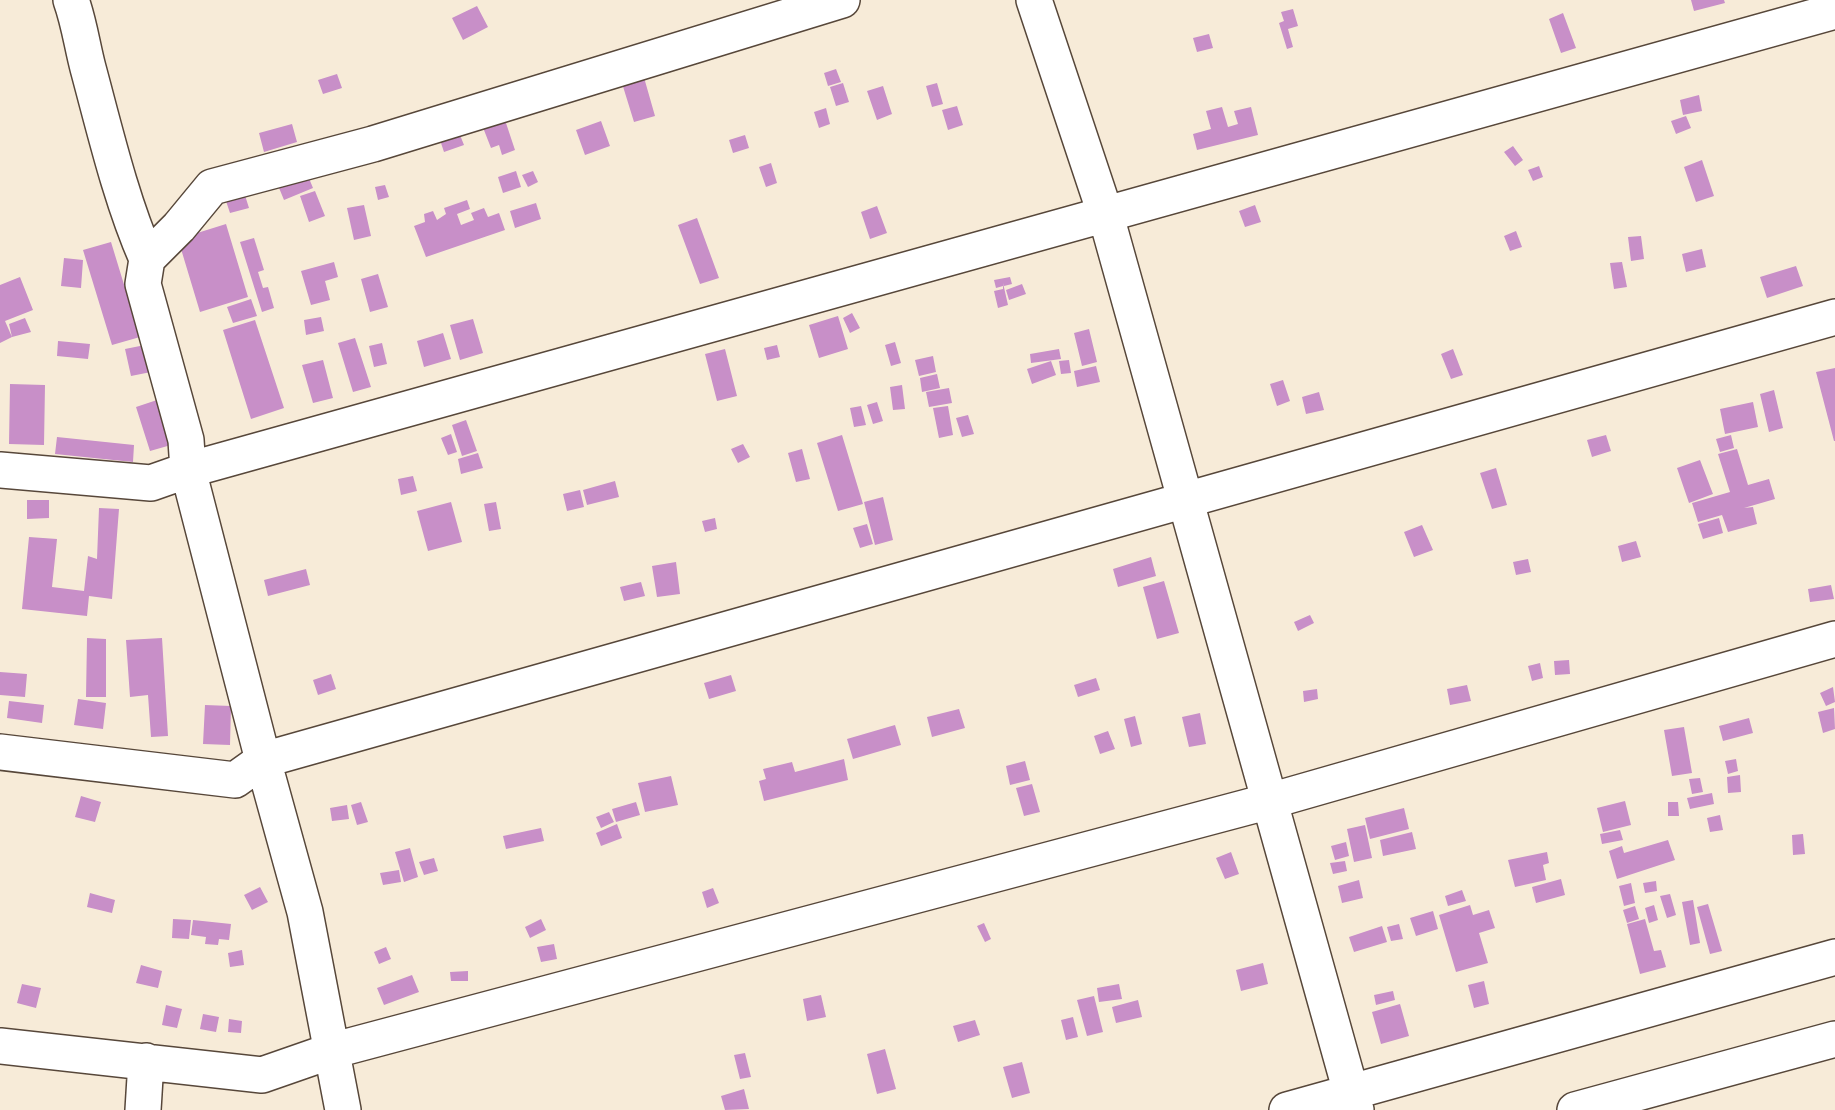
<!DOCTYPE html>
<style>
body{margin:0}
canvas{display:block;background:#f7ebd8}
</style>
<canvas width="1835" height="1110"></canvas>
<script>
const g = document.querySelector('canvas').getContext('2d');
g.lineJoin = 'round';
function fill(path, color) { g.fillStyle = color; g.fill(path, 'evenodd'); }
function strokePath(path, color, width, dash) { g.strokeStyle = color; g.lineWidth = width; g.lineCap = dash ? 'butt' : 'round'; g.setLineDash(dash || []); g.stroke(path); }
fill(new Path2D(`
 M1691,0H1724L1725,3L1694,11Z
 M477,6L488,27L463,40L452,18Z
 M1293,9L1298,26L1288,29L1293,47L1287,49L1279,23L1284,21L1281,12Z
 M1563,13L1576,48L1561,53L1549,19Z
 M1209,34L1213,48L1197,52L1193,38Z
 M836,69L841,82L828,86L824,73Z
 M337,74L342,88L323,94L318,80Z
 M643,74L655,116L634,122L621,80Z
 M843,83L849,102L836,106L830,87Z
 M937,83L943,104L932,107L926,86Z
 M883,86L892,114L877,120L867,91Z
 M1699,95L1702,111L1683,115L1680,100Z
 M957,106L963,125L948,130L942,110Z
 M1222,107L1228,127L1238,124L1234,111L1251,107L1258,135L1197,150L1193,134L1211,129L1206,111Z
 M826,108L830,124L819,128L814,112Z
 M1686,116L1691,128L1676,134L1671,121Z
 M504,117L515,150L502,155L499,145L491,148L482,125Z
 M601,121L610,146L585,155L576,130Z
 M292,124L297,142L264,152L259,133Z
 M458,130L464,145L444,152L439,137Z
 M745,135L749,148L733,153L729,140Z
 M1513,146L1523,160L1515,166L1504,152Z
 M1702,160L1714,196L1696,202L1684,167Z
 M771,163L777,183L766,187L759,167Z
 M1539,166L1543,177L1533,181L1528,170Z
 M306,171L313,188L284,200L277,183Z
 M516,171L521,187L503,193L498,177Z
 M533,171L538,182L528,187L522,175Z
 M385,185L389,197L378,200L375,187Z
 M243,189L249,208L230,213L224,195Z
 M315,191L325,216L309,222L300,196Z
 M467,200L470,209L457,214L461,225L474,220L471,213L484,208L488,217L499,213L505,230L426,257L414,226L425,222L424,214L433,211L437,220L446,214L444,208Z
 M536,203L541,219L515,228L510,211Z
 M364,205L371,236L354,240L347,208Z
 M1255,205L1261,222L1245,227L1239,211Z
 M877,206L887,233L870,239L861,212Z
 M697,218L719,278L700,284L678,225Z
 M226,224L248,297L200,312L178,239Z
 M1516,231L1522,247L1510,251L1504,236Z
 M1641,236L1644,259L1631,261L1628,237Z
 M254,238L264,270L258,272L263,288L268,287L274,308L262,312L240,242Z
 M111,242L140,337L112,345L83,250Z
 M1702,249L1706,267L1686,272L1682,254Z
 M64,258L83,260L81,288L61,286Z
 M334,262L338,277L325,281L330,300L311,305L301,271Z
 M1622,262L1627,287L1614,289L1610,263Z
 M1796,266L1803,286L1767,298L1760,277Z
 M378,274L388,307L370,312L361,279Z
 M20,277L33,310L5,321L12,337L0,343V285Z
 M1010,277L1012,284L1004,286L1003,283L1008,305L998,308L994,291L1003,289V286L996,288L994,280Z
 M1022,284L1026,294L1009,300L1006,290Z
 M251,299L257,316L233,323L227,307Z
 M852,313L860,328L850,333L843,318Z
 M838,316L848,349L819,358L809,325Z
 M321,317L324,331L306,335L304,320Z
 M25,318L31,332L12,337L9,324Z
 M473,319L483,353L460,360L450,325Z
 M255,320L284,408L251,419L223,330Z
 M1089,329L1097,362L1082,366L1074,333Z
 M443,333L451,359L424,367L417,341Z
 M355,338L371,387L353,392L338,343Z
 M58,341L90,344L88,359L57,356Z
 M895,342L901,363L891,366L885,345Z
 M382,343L387,364L374,367L369,346Z
 M145,345L151,372L131,376L125,349Z
 M777,345L780,357L767,360L764,348Z
 M725,349L737,396L717,401L705,354Z
 M1059,349L1061,359L1031,363L1030,354Z
 M1453,349L1463,375L1451,379L1441,354Z
 M933,356L936,372L919,376L915,360Z
 M323,360L333,398L313,403L302,365Z
 M1069,360L1071,373L1061,374L1059,361Z
 M1051,361L1056,375L1032,384L1027,369Z
 M1096,366L1100,382L1077,387L1074,371Z
 M1835,368V441H1834L1816,372Z
 M937,374L940,388L922,392L920,378Z
 M1283,380L1290,401L1277,406L1270,384Z
 M10,384L45,385L44,445L9,444Z
 M902,385L905,409L893,410L890,387Z
 M949,388L952,403L929,407L926,392Z
 M1774,390L1783,428L1769,432L1760,394Z
 M1319,392L1324,410L1306,414L1302,397Z
 M157,400L171,445L150,451L136,407Z
 M877,402L883,421L873,424L867,405Z
 M1753,402L1758,427L1725,434L1720,409Z
 M861,406L866,425L854,427L850,408Z
 M948,406L953,435L939,438L933,408Z
 M968,415L974,434L962,437L956,418Z
 M466,420L477,451L462,456L452,425Z
 M451,434L457,452L448,455L441,438Z
 M842,435L863,504L838,511L817,443Z
 M1606,435L1611,451L1592,457L1587,440Z
 M1731,435L1734,448L1720,452L1716,439Z
 M57,437L134,445L133,462L55,454Z
 M743,444L750,457L738,463L731,449Z
 M802,449L810,479L796,482L788,453Z
 M1737,449L1748,485L1769,479L1775,499L1744,508L1753,507L1757,524L1728,532L1722,515L1698,522L1692,503L1730,492L1718,454Z
 M478,453L483,468L461,474L458,459Z
 M1700,460L1713,494L1689,503L1677,468Z
 M1496,468L1507,505L1492,509L1480,473Z
 M413,476L417,491L401,495L398,479Z
 M615,481L619,497L587,505L583,490Z
 M580,490L584,507L567,511L563,494Z
 M883,497L893,540L875,545L864,502Z
 M27,500H49V518L27,519Z
 M451,502L462,542L428,551L417,511Z
 M496,502L501,529L489,531L484,504Z
 M99,508L119,509L112,599L89,596L87,616L22,609L29,537L57,539L52,587L84,591L88,556L97,559Z
 M715,518L717,529L705,532L702,521Z
 M1719,518L1723,533L1703,539L1698,524Z
 M867,524L873,544L860,548L853,528Z
 M1422,525L1433,550L1414,557L1404,532Z
 M1636,541L1641,557L1622,562L1618,546Z
 M1151,557L1156,576L1118,587L1113,569Z
 M1528,559L1531,572L1516,575L1513,562Z
 M676,562L680,594L657,597L652,566Z
 M306,569L310,585L268,596L264,580Z
 M1164,581L1179,633L1157,639L1143,587Z
 M641,582L645,596L624,601L620,587Z
 M1831,585L1834,599L1810,602L1808,589Z
 M1310,615L1314,623L1298,631L1294,622Z
 M87,638L106,639V697H86Z
 M162,638L168,736L151,737L148,695L130,697L126,640Z
 M1569,660L1570,674L1555,675L1554,661Z
 M1540,663L1543,678L1532,681L1528,666Z
 M0,672L27,674L25,697L0,695Z
 M331,674L336,689L318,695L313,680Z
 M731,675L736,691L709,699L704,683Z
 M1096,678L1100,690L1078,697L1074,685Z
 M1467,685L1471,701L1450,705L1447,689Z
 M1833,687L1835,702L1826,706L1820,693Z
 M1317,689L1318,699L1304,702L1303,691Z
 M78,699L106,703L103,729L74,725Z
 M9,701L44,705L42,723L7,718Z
 M205,705L231,706L230,745L203,744Z
 M1834,708L1835,729L1823,733L1818,712Z
 M959,709L965,728L932,737L927,717Z
 M1200,713L1206,744L1189,747L1182,717Z
 M1135,716L1142,744L1131,747L1124,719Z
 M1749,718L1753,733L1723,741L1719,726Z
 M895,725L901,745L853,759L847,739Z
 M1684,727L1692,773L1672,776L1664,730Z
 M1108,731L1115,749L1100,754L1094,736Z
 M844,759L848,780L764,801L759,781L766,779L763,769L792,762L795,772Z
 M1736,759L1738,771L1728,774L1725,761Z
 M1025,761L1030,780L1010,785L1006,766Z
 M1740,775L1741,792L1728,793L1727,777Z
 M671,776L678,805L645,812L638,783Z
 M1700,778L1703,792L1692,794L1689,779Z
 M1032,784L1040,812L1024,816L1016,788Z
 M1712,793L1714,804L1690,809L1687,798Z
 M81,796L101,802L95,822L75,817Z
 M1625,801L1631,825L1603,832L1597,808Z
 M361,802L368,822L357,825L351,805Z
 M636,802L640,815L616,822L612,809Z
 M1668,802H1678L1679,816H1668Z
 M347,805L349,819L332,821L330,808Z
 M1404,808L1409,829L1370,839L1365,818Z
 M609,812L614,822L601,828L596,817Z
 M1720,815L1723,830L1710,832L1707,818Z
 M617,824L622,838L601,846L596,833Z
 M1365,825L1372,858L1354,862L1347,829Z
 M541,828L544,841L506,849L503,836Z
 M1620,830L1623,840L1602,844L1600,834Z
 M1412,832L1416,849L1383,856L1380,840Z
 M1803,834L1805,854L1793,855L1792,835Z
 M1668,840L1675,860L1617,879L1609,851L1622,846L1624,853Z
 M1346,842L1349,856L1335,860L1331,846Z
 M410,848L418,877L404,882L395,852Z
 M1231,852L1239,874L1225,879L1216,858Z
 M1547,852L1549,863L1543,865L1546,880L1515,887L1508,860Z
 M434,858L438,871L424,875L419,862Z
 M1345,861L1347,871L1333,874L1330,863Z
 M399,870L401,882L383,885L380,873Z
 M1561,879L1565,895L1536,903L1532,887Z
 M1359,880L1363,898L1342,903L1338,886Z
 M1656,881L1657,891L1645,893L1643,883Z
 M1631,883L1635,903L1624,906L1619,886Z
 M260,887L268,902L252,910L244,895Z
 M713,888L719,903L707,908L702,892Z
 M1462,890L1466,901L1448,906L1445,896Z
 M90,893L115,900L112,913L87,907Z
 M1670,894L1676,915L1667,918L1660,896Z
 M1693,900L1700,943L1690,945L1682,902Z
 M1708,904L1722,951L1710,954L1697,907Z
 M1470,905L1473,915L1489,910L1495,928L1479,933L1488,963L1456,972L1439,915Z
 M1654,905L1658,920L1649,923L1645,908Z
 M1635,906L1639,919L1627,923L1623,910Z
 M1433,911L1438,929L1416,936L1410,918Z
 M173,919L191,920L189,939L172,938Z
 M541,919L546,930L530,938L525,927Z
 M1645,919L1654,951L1661,950L1666,967L1640,974L1627,924Z
 M193,920L231,924L229,940L219,939L218,945L205,944L206,937L191,935Z
 M984,923L991,939L985,942L977,926Z
 M1399,924L1403,939L1391,941L1387,927Z
 M1382,926L1387,942L1354,952L1349,937Z
 M554,944L557,959L541,962L537,947Z
 M386,947L391,959L379,964L374,952Z
 M242,950L244,965L230,967L228,953Z
 M1263,963L1268,984L1241,991L1236,970Z
 M141,965L162,971L158,988L136,983Z
 M468,971V981H451L450,972Z
 M412,975L419,992L384,1005L377,988Z
 M1484,981L1489,1004L1474,1008L1468,985Z
 M22,984L41,988L36,1008L17,1003Z
 M1119,984L1122,999L1099,1002L1097,988Z
 M1393,991L1395,1000L1376,1005L1374,995Z
 M821,995L826,1017L807,1021L803,999Z
 M1094,996L1103,1032L1087,1036L1077,1000Z
 M1138,1000L1142,1017L1116,1023L1112,1007Z
 M1400,1004L1409,1036L1381,1044L1372,1012Z
 M166,1005L182,1009L177,1028L162,1025Z
 M203,1014L219,1017L216,1032L200,1029Z
 M1073,1017L1078,1037L1066,1040L1061,1020Z
 M229,1019L242,1021L241,1033L228,1032Z
 M975,1020L980,1035L958,1042L953,1026Z
 M885,1049L896,1089L877,1094L867,1054Z
 M745,1053L751,1077L740,1079L734,1055Z
 M1022,1062L1030,1093L1012,1098L1003,1067Z
 M744,1089L749,1109L725,1110L721,1096Z`), '#c88fc8');
const minor = new Path2D(`
 M71,0C79,22 82,45 88,68C105,131 121,200 147,259
 M1034,0L1106,216L1356,1110
 M0,470L151,483L188,470L1835,11
 M0,752L235,780L263,760L1835,317
 M0,1046L262,1075L331,1051L1270,801L1835,639
 M143,1110L146,1061
 M343,1110L305,912L263,760L188,470L186,440L143,284L147,259L179,227L212,187L373,144L842,0
 M1287,1110L1835,957
 M1575,1110L1835,1039`);
strokePath(minor, '#57473a', 38);
strokePath(minor, '#fff', 35);
</script>
